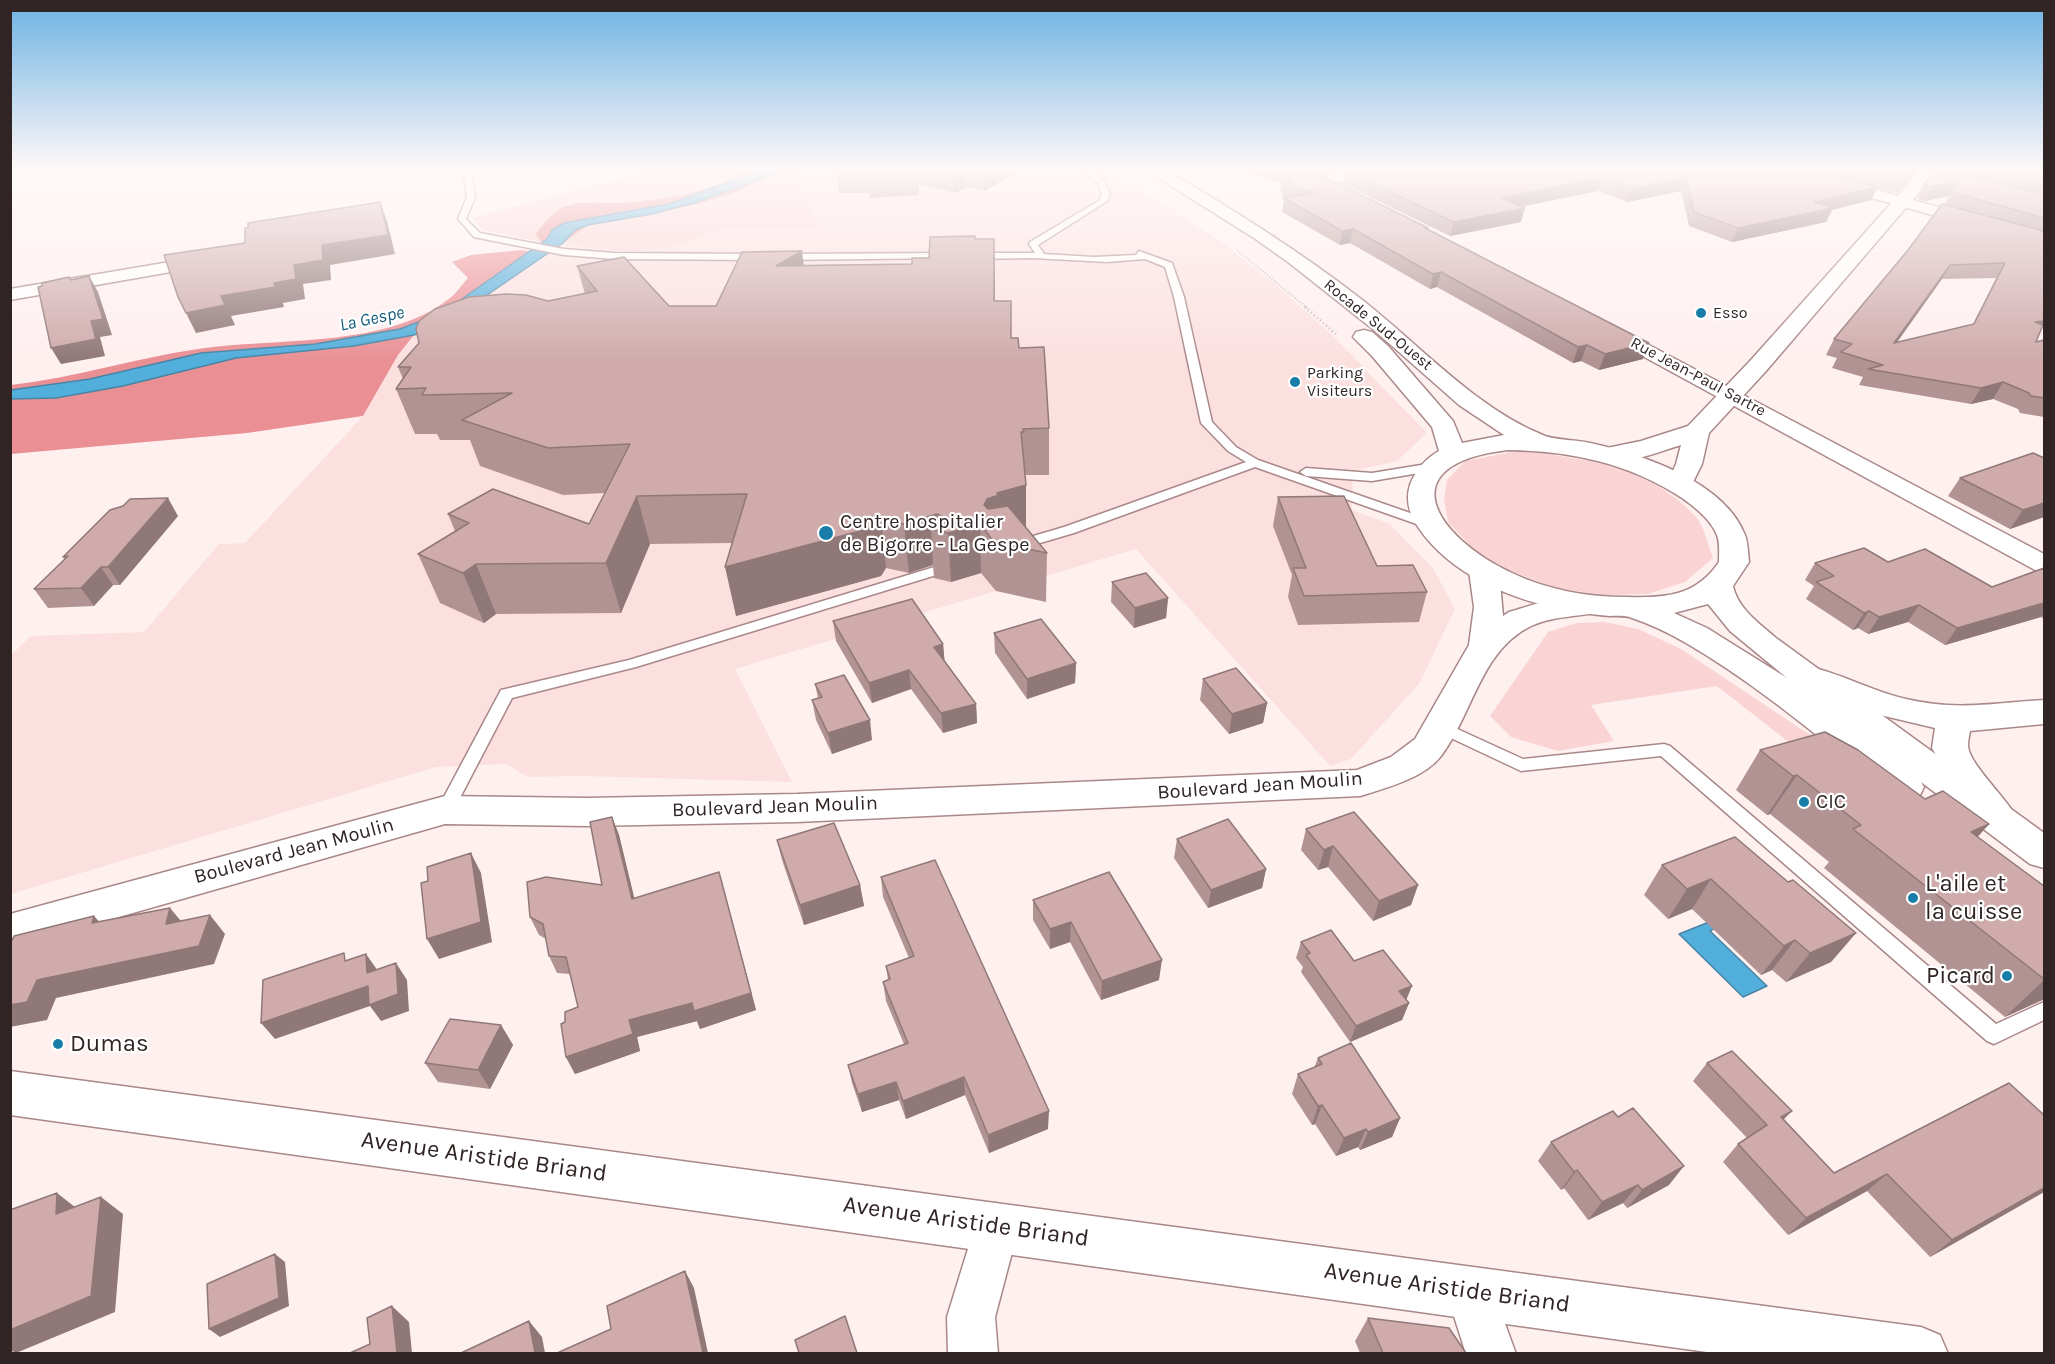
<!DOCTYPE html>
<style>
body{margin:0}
#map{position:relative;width:2055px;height:1364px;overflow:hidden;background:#fff0f0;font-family:Karla,sans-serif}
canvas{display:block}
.frame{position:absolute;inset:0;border:12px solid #312424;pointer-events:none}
</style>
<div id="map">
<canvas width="2055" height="1364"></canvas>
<div class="frame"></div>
</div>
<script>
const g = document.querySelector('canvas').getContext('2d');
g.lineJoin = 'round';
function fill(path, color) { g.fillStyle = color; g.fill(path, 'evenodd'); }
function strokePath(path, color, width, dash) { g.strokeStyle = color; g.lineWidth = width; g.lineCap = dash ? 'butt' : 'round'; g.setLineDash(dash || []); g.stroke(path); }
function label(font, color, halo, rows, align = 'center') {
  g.font = font + ' Karla,sans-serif'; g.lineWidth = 4.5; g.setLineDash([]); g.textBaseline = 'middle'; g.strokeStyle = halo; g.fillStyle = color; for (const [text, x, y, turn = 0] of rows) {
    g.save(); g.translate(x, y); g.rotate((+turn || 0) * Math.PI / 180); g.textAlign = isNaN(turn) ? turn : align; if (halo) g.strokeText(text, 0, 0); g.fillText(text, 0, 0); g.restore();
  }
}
fill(new Path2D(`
 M788,169H1102L1163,203L1220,241L1275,284L1332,335L1427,433L1397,461L1353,471L1352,510L1390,524L1433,568L1455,609L1419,684L1351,759L1330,766L1136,549L735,669L792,782L580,776L527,777L507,764L436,767L11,894V655L31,636L144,632L219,544L245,543L363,416L398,355L414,335L455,317L563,243L575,230L652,214Z`), '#fce0e0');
fill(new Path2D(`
 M641,169H743C726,187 660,200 634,202C618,204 598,198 582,202C573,205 547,227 537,234L541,242L482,230L472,218L641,173Z
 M788,169H797L818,228L721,229L675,246L637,251L606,250L563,243L588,225L652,214Z
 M1517,451C1580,457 1649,466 1695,516C1704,525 1708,545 1713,558L1685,582L1648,594L1606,595L1559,589L1505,569L1472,548L1448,522L1444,499L1447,480L1465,461Z
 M1604,622L1638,629L1681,649L1828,747L1809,758L1717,686L1591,705L1614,741L1558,751L1511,737L1490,716L1548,632L1577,623Z`), '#fad4d5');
fill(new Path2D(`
 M743,169H788L733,193L698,204L588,225L563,243L541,242L536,234C543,225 551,213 562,208C585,198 610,205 635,202C663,199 724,190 743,169Z
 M521,250L547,254L455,317L414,335L398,355L363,416L247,433L11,454V385C74,378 135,358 198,349C275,337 387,349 450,298C457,293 462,284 468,278L452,262L471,255Z`), '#ea9095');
const water = new Path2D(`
 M765,169H782L780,172L694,203L652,214L588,225L575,230L563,243L455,317L414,335L354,346L236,358L123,386L56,398L11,399V390L90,379L201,353L315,344L400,329L442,313L547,239L552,230L564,223L669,204Z
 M1709,922L1715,928L1710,931L1767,986L1743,997L1679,934Z`);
fill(water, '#52aedb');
strokePath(water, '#4885a4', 1.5);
const lane = new Path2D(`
 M463,169H471L475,197L466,219L480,233L564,249L614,253L758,254L762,257L758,260L614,259L564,255L474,237L458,219L467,197Z
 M1076,169C1095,169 1104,178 1110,194L1107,201L1038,245L1044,254L1094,257L1136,255L1139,251L1172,263L1184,297L1212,422L1236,447L1258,460L1433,521L1435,524L1433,527H1425L1255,467L1074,533L1023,548H1013L1012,545L1013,542L1064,527L1246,462L1228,451L1201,423L1174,297L1165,267L1145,259L1107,262L1032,258L974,259L970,256L974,253H1035L1029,244L1030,242L1100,200L1102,194L1098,182Z
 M947,253L950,254V258L782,260L778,257L782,254Z
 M1433,463L1437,464V470L1372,481L1306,476L1300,472L1306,468L1372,473Z
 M941,565L948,569L946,572L636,667L512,698L451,815L445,816L439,815L437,810L501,690L629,660Z
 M1442,722L1523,759L1664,744L1670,746L1996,1024L2044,1002V1020L1994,1044L1987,1041L1661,756L1521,771L1436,731L1434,727L1436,723Z`);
const street = new Path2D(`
 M1359,169H1390L1383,173L1321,186L1313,181L1316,178Z
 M1776,169H1800L2044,236V246L1778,172Z
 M1908,169H1933L1965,178L1968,181L1960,186L1910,172Z
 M205,256L211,257L214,261L211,265L10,300V289Z
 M1611,325L2044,554V572L2035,570L1604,335L1601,331L1604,327Z
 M996,1203L1012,1210L1019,1226L995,1317L998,1354H948L947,1317L980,1210Z
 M1470,1267L1487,1274L1516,1354H1466L1446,1291L1453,1274Z`);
const secondary = new Path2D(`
 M1922,169H1939L1766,371L1709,433L1702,464L1689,490L1680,492L1671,490L1667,484L1676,464L1681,445C1658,452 1627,466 1602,459L1598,454L1602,449L1641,441L1688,426L1750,361Z
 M1484,562L1494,565L1499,571L1503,616L1509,612C1537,604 1570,591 1599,598L1603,605L1599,612C1577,617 1552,616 1531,626C1480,651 1473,714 1441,756C1424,778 1386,788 1360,796L797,822L587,826L445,824L10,948V914L445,796L587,798L797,794L1357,770L1391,757L1415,739L1469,645L1474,607L1469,571L1474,565Z
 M1818,669C1848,677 1875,692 1906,699C1959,711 1992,703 2044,700V724L1970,731C1969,736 1968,741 1968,746C1969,763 2003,795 2013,812L2007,822L1994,826L1981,822L1959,795L1932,748L1935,728L1876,714L1806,688L1802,680L1806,672Z
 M10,1071L1921,1327L1940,1335L1948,1354H1721L10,1115Z`);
const primary = new Path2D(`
 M1144,169H1164C1232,209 1298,250 1361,299C1420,345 1475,408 1545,436C1555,440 1579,440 1590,443C1641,454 1724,481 1745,535C1748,543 1748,553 1749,562L1733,586C1738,609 1759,623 1776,638L2044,833V868L2030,864L1921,782L1924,787L1919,797L1906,800L1893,797C1826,743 1760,686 1686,643C1669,633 1650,624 1632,618C1625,615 1617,616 1610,616C1596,615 1583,613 1569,611C1513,600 1451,576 1418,527C1412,518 1408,509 1408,498C1408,478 1423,460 1439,451L1432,427L1372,356L1353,337L1356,332L1364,330L1372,332L1388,346L1453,421L1462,443L1504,435L1459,405L1374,330L1288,262L1254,238ZM1508,450C1571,451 1629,463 1682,498C1695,507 1711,520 1717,535C1720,543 1719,553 1719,562C1696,596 1666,598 1627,597C1587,597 1548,590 1512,573C1435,537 1387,464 1508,450ZM1708,604L1730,631L1787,678L1707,628L1674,613Z`);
strokePath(lane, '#aa8889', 3);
strokePath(street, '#aa8889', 3);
strokePath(secondary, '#aa8889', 3);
strokePath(primary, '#aa8889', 3);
strokePath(new Path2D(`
 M1237,250L1307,308`), '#bcaeae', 2, [1, 2]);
strokePath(new Path2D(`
 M1305,307L1336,334`), '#bcaeae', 3, [1, 3]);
fill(lane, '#fff');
fill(street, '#fff');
fill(secondary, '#fff');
fill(primary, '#fff');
fill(new Path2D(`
 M836,169H1022L984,191L966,187L955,193L919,184V195L870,198L869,193H839Z
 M1234,169H1305L1428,228L1427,229L1643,359L1599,370L1581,361L1573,363L1437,287L1430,289L1350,243L1340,245L1282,212L1284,198H1286L1282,197L1283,192L1280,191L1281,183Z
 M1307,169H1346L1322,174Z
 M1353,169H1916L1913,175L1897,193L1877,188L1871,200L1832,210L1826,222L1732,242L1689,226L1681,191L1627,202L1598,191L1521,207V222L1450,236L1343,184L1345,171Z
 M1948,169H2044V321L2042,325L2036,342L2044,340V417L2020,413L2018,409L1993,399L1971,404L1859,385L1863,377L1832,368L1837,358L1826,355L1834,339L1908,250L1944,205L1949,196L1925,201L1917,199L1923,185ZM1996,278L1973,324L1897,342L1942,279Z
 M975,239L995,279V301L1011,338L1019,348L1049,428V475H1025L1026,485V528L1047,553L1046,602L996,591L981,573L951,582L934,578L933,565L909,573L886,568L881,576L736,616L732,543L650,544L621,613L496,614L484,623L440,603L418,554L455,531L448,514L589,524L605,493L563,495L480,466L470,440H440L437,434H415L396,389L403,379L398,367L585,294L577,266L669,306H716L804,265L912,264Z
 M2044,458V517L2010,529L1948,496L1960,478Z
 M1278,497L1377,566L1427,592L1419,622L1298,625L1288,597L1292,575L1273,526Z
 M178,516L120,585H113L94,606L48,608L34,589L65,560L63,557Z
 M1888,562L1992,587L2044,568V619L2041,617L1945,645L1908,622L1868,634L1858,628L1853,630L1806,599L1814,586L1805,580L1815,563Z
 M1112,582L1168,598L1166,618L1134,628L1111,602Z
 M833,621L943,644L944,660L976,704L977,723L943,733L911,689L872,703L836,641Z
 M994,633L1076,663L1075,683L1027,699L995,653Z
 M1203,679L1267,703L1263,723L1229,734L1200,700Z
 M815,684L872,740L832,754L816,720L812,700L818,698Z
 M1760,750L1925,799L1989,824L1977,837L2044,886V1000H2043L2005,1017L1824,868L1829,862L1770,814L1767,815L1736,790Z
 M612,817L619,835L634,899L724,890L756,1010L700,1029L697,1021L637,1037L640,1051L575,1074L566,1057L565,1022L578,1007L570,974L557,973L549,956L546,939L539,935L530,917L602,885Z
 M1306,829L1418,885L1411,905L1373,921L1328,867L1318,870L1301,850Z
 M1177,839L1266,869L1262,888L1208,908L1174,858Z
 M777,840L860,885L864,906L804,925L782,860Z
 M1662,865L1788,882L1856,933L1831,962L1786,982L1772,970L1761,975L1692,909L1668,919L1644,895Z
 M1109,872L1159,980L1101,1000L1070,942L1050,949L1033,920V900Z
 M881,877L1048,1129L989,1153L965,1095L906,1119L899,1100L862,1112L852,1083L848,1065L904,1044L886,1001L883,982L888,980L886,966L909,958L883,897Z
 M1301,942L1354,961L1406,1000L1409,1003L1402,1020L1350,1042L1301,972L1303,967L1296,958Z
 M501,1025L513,1045L490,1089L438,1082L425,1063Z
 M1318,1058L1400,1118L1392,1137L1360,1150L1358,1147L1336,1156L1315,1124L1312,1125L1292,1094L1298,1074L1314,1068Z
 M1707,1063L1784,1119L1834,1173L2009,1083L2044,1192L1930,1257L1867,1191L1788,1235L1723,1162L1738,1144L1747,1138L1693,1081Z
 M1551,1142L1669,1185L1627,1208L1623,1203L1588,1220L1564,1188L1561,1190L1538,1161Z
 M1368,1318L1466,1353H1360L1355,1341Z`), '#b29394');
fill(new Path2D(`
 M917,169H918L919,184V195Z
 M954,169H965L966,187L955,193Z
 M983,169H1022L984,191Z
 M1323,169H1346L1322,174Z
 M1914,169H1916L1913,175L1897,193L1904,180Z
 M1602,178L1598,191L1497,211L1501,198Z
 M1686,178L1681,191L1627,202L1632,189Z
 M1959,182L1949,196L1925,201L1932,187Z
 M1878,187L1871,200L1832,210L1826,222L1732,242L1738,228L1814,202Z
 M380,202L387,221L395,254L330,265L331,280L303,284L305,299L283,303L284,307L231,316L235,325L196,333L186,313L221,296L274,283L294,265Z
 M1525,208L1521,222L1450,236L1454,222Z
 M1353,229L1350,243L1340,245L1342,231Z
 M994,239L995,279V343L994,301Z
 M802,251L807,292L776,266Z
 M1950,265L1942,279L1885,359L1894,343Z
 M1441,272L1437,287L1430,289L1433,274Z
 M89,276L98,292L112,335L100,337L105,356L61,364L51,348L91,321Z
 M2044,321L2035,336V322Z
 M1649,343L1643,359L1599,370L1605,354Z
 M1587,345L1581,361L1573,363L1578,347Z
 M2003,382L1993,399L1971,404L1981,388Z
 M1026,485V533L994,542L984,505L987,499L997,493Z
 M637,496L650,544L621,613L606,563Z
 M168,498L178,516L120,585L108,567Z
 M2044,503V517L2010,529L2023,510Z
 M937,514L938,531L931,529L933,565L909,573L904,524Z
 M881,519L886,568L881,576L736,616L725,567Z
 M980,524L981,573L951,582L948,533Z
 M476,564L496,614L484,623L463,573Z
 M101,567L113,585L94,606L81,588Z
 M1168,598L1166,618L1134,628L1135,608Z
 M2044,603V613L2041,617L1945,645L1957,628Z
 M1919,605L1908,622L1868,634L1879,617Z
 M1869,611L1858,628L1853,630L1864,613Z
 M943,644L945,664L934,647Z
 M1076,663L1075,683L1027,699V679Z
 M909,670L911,689L872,703L869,683Z
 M1267,703L1263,723L1229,734L1232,714Z
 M976,704L977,723L943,733L941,713Z
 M870,720L872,740L832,754L828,733Z
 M1797,775L1770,814L1767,815L1793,776Z
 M612,817L619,835L639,917L632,899Z
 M1989,824L1955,863L1971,832Z
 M1333,846L1328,867L1318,870L1324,850Z
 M471,853L481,873L492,942L439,959L427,939Z
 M1266,869L1262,888L1208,908L1211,890Z
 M1711,879L1692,909L1668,919L1687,889Z
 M860,885L864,906L804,925L800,905Z
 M1418,885L1411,905L1373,921L1379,901Z
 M724,890L756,1010L700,1029L697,1021L637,1037L640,1051L575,1074L566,1057L629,1020L692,1003Z
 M170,908L186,927L166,924Z
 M210,915L225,934L214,964L56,998L47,1020L10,1027V1005L37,980Z
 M94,916L111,934L92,923Z
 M1071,922L1070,942L1050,949V929Z
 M1856,933L1831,962L1786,982L1810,953Z
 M1795,940L1772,970L1761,975L1784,946Z
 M366,954L378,971L367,973Z
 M1162,960L1159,980L1101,1000L1102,981Z
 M396,963L407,980L409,1011L381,1021L370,1006L275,1039L261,1023Z
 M2044,980V999L2005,1017Z
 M1412,986L1405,1003L1399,991Z
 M1409,1003L1402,1020L1350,1042L1356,1026Z
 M501,1025L513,1045L490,1089L478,1070Z
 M964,1077L965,1095L906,1119L903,1101Z
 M896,1082L899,1100L862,1112L858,1094Z
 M1322,1105L1315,1124L1312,1125L1318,1106Z
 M1049,1111L1048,1129L989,1153L988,1135Z
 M1792,1111L1775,1128L1781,1117Z
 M1400,1118L1392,1137L1360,1150L1368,1132Z
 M1366,1129L1358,1147L1336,1156L1344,1138Z
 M1684,1166L1669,1185L1627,1208L1642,1190Z
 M1577,1170L1564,1188L1561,1190L1574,1172Z
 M1887,1174L1867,1191L1788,1235L1806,1218Z
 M1638,1185L1623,1203L1588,1220L1602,1202Z
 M2044,1188V1192L1930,1257L1952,1240Z
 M57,1193L80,1211L56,1214Z
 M101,1197L123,1214L115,1312L16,1353L10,1350V1330Z
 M275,1254L285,1262L289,1306L220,1337L209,1329Z
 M685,1271L694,1288L708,1353H703Z
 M392,1306L409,1322L412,1353H397Z
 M529,1321L542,1337L545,1353H535Z`), '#917878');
const building = new Path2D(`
 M868,169H917V170L867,173Z
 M1280,169H1305L1317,173L1428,228H1425L1649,343L1605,354L1587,345L1578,347L1441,272L1433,274L1353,229L1342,231L1284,198L1313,193L1284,184L1292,181L1282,178L1284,170Z
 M1353,169H1812L1878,187L1814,202L1833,208L1738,228L1694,212L1686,178L1632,189L1602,178L1501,198L1525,208L1454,222L1345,171Z
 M1863,169H1914L1904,180Z
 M1937,169H1947L2044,194V218L1951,192L1959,182L1932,187L1923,185Z
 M2004,169H2044V180Z
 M380,202L388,235L322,245L323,260L294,265L296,279L274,283L275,287L221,296L225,305L186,313L178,297L164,255L245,243V228H248V223Z
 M1942,204L2044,231V321L2035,322L2043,325L2036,342L2044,340V398L2031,396L2029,393L2003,382L1981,388L1868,369L1883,365L1841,352L1852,344L1834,339L1908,250ZM2005,263L1974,324L1894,343L1950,265Z
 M975,236V239H994V301H1011V338H1018L1019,348L1044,347L1049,428L1023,429L1024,432H1021L1026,485L997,493L999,495L987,499L984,505L988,509L1008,506L1047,553L994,542L980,524L948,533L931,529L944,525L947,521L946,518L937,514L904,524L881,519L875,527L725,567L747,494L637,496L606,563L476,564L463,573L418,554L469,523L448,514L493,489L589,524L630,444L548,448L462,420L512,393L422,395L426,388L396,389L411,367H398L419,343L416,329L419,321L435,309L469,297L506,294L526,295L548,301L597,291L577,266L624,257L669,306H716L742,252L802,251L776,266L912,264V258H929L930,237Z
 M89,276L103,319L91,321L96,339L51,348L38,287L42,286V283L69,277L71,280Z
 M2033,453L2044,458V503L2023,510L1960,478Z
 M1344,496L1377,566L1413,565L1427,592L1304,596L1293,568H1306L1278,497Z
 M168,498L108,567H101L81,588L34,589L68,556L63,557L110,510L123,506L130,499Z
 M1864,548L1888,562L1925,549L1992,587L2044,568V603L1957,628L1919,605L1879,617L1869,611L1864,613L1816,582L1834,576L1815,563Z
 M1146,573L1168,598L1135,608L1112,582Z
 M912,599L943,644L934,647L976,704L941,713L909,670L869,683L833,621Z
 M1041,619L1076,663L1027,679L994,633Z
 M1236,668L1267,703L1232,714L1203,679Z
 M844,675L870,720L828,733L812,700L822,697L815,684Z
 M1825,732L1858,750L1925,799L1943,791L1989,824L1971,832L2044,886V979L1853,829L1861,825L1797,775L1793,776L1760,750Z
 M1354,812L1418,885L1379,901L1333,846L1324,850L1306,829Z
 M612,817L632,899L719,872L751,993L694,1011L692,1003L629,1020L633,1034L566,1057L561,1024L565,1022V1012L578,1007L566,957L549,956L543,924L530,917L527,882L546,877L602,885L590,822Z
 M1228,819L1266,869L1211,890L1177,839Z
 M834,823L860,885L800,905L777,840Z
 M1735,837L1788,882L1793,880L1856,933L1810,953L1795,940L1784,946L1711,879L1687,889L1662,865Z
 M471,853L481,922L427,939L421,883L428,881L427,867Z
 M935,860L1049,1111L988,1135L964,1077L903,1101L896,1082L858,1094L848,1065L908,1043L883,982L890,979L886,966L914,956L881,877Z
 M1109,872L1162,960L1102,981L1071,922L1050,929L1033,900Z
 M170,908L166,924L210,915L199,946L37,980L27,1002L10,1005V944L14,936L94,916L92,923Z
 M1331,930L1354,961L1383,950L1412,986L1399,991L1409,1003L1356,1026L1306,955L1310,953L1301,942Z
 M344,953L345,961L366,954L367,973L396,963L398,994L369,1005L368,986L261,1023L263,980Z
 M450,1019L501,1025L478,1070L425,1063Z
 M1351,1043L1400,1118L1368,1132L1366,1129L1344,1138L1322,1105L1318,1106L1298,1074L1322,1064L1318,1058Z
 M1732,1051L1792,1111L1781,1117L1834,1173L2009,1083L2044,1115V1188L1952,1240L1887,1174L1806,1218L1738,1144L1767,1125L1707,1063Z
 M1633,1108L1684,1166L1642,1190L1638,1185L1602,1202L1577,1170L1574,1172L1551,1142L1613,1111L1618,1117Z
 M57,1193L56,1214L101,1197L91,1296L10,1330V1210Z
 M275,1254L279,1298L209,1329L207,1284Z
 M685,1271L703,1353H557L611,1329L607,1306Z
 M392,1306L397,1353H350L370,1344L367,1318Z
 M845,1316L857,1353H799L795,1340Z
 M1368,1318L1449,1328L1466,1353H1383Z
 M529,1321L535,1353H461Z`);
fill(building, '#cfabac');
strokePath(building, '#917878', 1.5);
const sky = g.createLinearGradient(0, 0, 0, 360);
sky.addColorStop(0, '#6cb2e3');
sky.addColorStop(0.47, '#fff8f8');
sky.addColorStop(1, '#fff8f800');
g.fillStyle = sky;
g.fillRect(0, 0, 2055, 360);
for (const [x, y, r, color] of [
 [1701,313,6,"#187ea9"],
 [1295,382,6,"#187ea9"],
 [826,533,8,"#187ea9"],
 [1804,802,6,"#187ea9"],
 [1913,898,6,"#187ea9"],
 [2007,976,6,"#187ea9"],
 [58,1044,6,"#187ea9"]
]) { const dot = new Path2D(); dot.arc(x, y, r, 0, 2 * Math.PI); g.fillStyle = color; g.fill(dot); strokePath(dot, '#fff', 2); }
label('16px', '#312424', '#fff', [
 ["Esso",1713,313],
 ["Parking",1307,373],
 ["Visiteurs",1307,391]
], 'left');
label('16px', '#312424', '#fff', [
 ["Rocade Sud-Ouest",1378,325,39],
 ["Rue Jean-Paul Sartre",1698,377,28]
]);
label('italic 18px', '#165d7c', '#fff', [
 ["La Gespe",372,319,-12]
]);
label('20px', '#312424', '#fff', [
 ["Centre hospitalier",840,522],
 ["de Bigorre - La Gespe",840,545],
 ["CIC",1816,802]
], 'left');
label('20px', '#312424', '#fff', [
 ["Boulevard Jean Moulin",1260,786,-4],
 ["Boulevard Jean Moulin",775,807,-2],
 ["Boulevard Jean Moulin",294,851,-15]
]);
label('24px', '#312424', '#fff', [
 ["L'aile et",1925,884],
 ["la cuisse",1925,912],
 ["Picard",1995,976,"right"],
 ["Dumas",70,1044]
], 'left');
label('24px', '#312424', '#fff', [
 ["Avenue Aristide Briand",484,1157,8],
 ["Avenue Aristide Briand",966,1222,8],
 ["Avenue Aristide Briand",1447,1288,8]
]);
</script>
